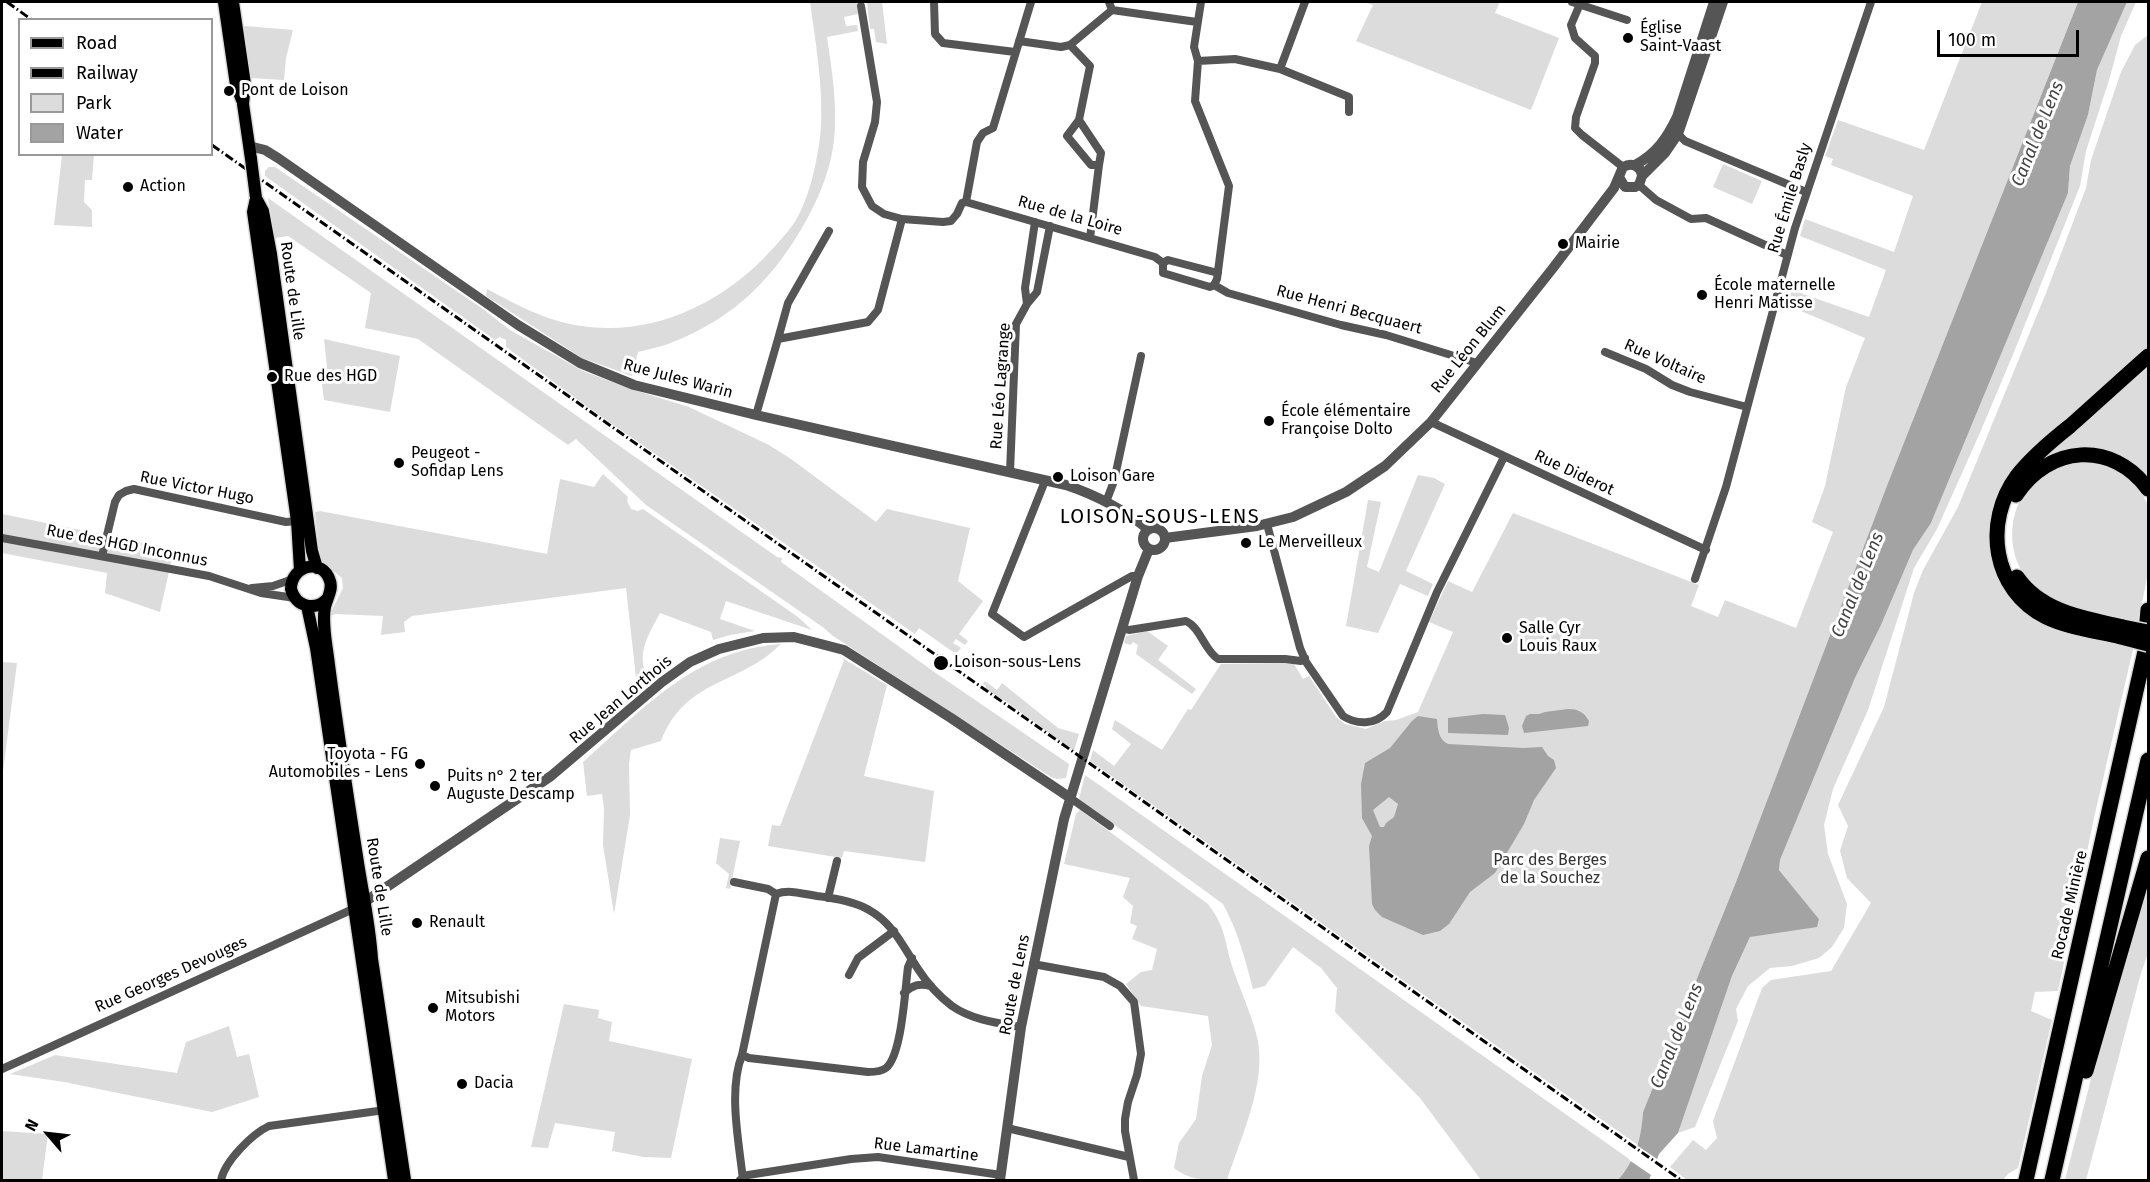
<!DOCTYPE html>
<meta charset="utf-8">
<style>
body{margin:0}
#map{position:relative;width:2150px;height:1182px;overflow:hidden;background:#fff;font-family:"Fira Sans",sans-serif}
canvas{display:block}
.frame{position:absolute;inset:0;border:3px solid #000;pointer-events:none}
.legend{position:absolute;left:18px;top:18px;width:195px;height:138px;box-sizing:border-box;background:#fff;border:2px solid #999;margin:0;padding:8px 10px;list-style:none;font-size:18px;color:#000}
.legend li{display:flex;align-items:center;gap:12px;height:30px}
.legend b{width:30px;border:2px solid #999}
.north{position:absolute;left:18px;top:1104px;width:60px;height:60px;-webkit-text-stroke:4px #fff;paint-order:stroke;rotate:298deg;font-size:16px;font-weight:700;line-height:24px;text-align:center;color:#000}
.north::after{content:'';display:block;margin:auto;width:21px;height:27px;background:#000;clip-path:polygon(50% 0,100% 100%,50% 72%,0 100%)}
.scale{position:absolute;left:1937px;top:30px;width:142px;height:27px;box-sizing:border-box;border:3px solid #000;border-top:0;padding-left:8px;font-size:18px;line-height:21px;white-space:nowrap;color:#000;-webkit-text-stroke:4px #fff;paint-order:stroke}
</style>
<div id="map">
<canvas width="2150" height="1182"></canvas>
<div class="frame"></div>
<ul class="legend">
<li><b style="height:8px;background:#000"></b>Road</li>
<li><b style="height:8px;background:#000"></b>Railway</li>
<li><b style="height:16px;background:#dcdcdc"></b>Park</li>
<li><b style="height:16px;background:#a3a3a3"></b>Water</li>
</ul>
<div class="north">N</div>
<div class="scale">100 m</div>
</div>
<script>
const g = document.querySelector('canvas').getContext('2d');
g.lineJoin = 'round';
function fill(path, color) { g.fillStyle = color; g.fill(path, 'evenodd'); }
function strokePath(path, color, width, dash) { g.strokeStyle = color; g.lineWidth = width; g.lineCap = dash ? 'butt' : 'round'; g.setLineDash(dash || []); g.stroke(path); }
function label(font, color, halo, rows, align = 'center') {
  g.font = font + ' "Fira Sans",sans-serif'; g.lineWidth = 6; g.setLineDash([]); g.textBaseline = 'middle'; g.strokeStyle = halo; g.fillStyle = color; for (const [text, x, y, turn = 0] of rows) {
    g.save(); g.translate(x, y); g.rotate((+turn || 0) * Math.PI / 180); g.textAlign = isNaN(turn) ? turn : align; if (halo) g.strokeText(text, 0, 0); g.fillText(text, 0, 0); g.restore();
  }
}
fill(new Path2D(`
 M810,2H857L858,14L844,17L846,26L857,25L858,31L827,37C831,65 836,94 835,123C835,157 823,190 807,219C775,277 736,317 673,342C662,347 649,349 638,352L632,376L582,358L486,296L487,289C521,307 550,323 589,327C656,334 718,304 764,258C775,246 787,234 796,220C808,199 814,174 818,151C827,107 816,46 810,2Z
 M867,2H882L887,44L876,42L874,29H870Z
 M1363,2H1500L1495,13L1559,38L1531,110L1356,41L1373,5Z
 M1982,2H2078L1888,483L1736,882L1643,1112L1641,1136L1638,1145L1090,761L1093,750L1114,766L1131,744L1112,729L1115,720L1162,750L1188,709L1191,710L1221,664L1284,663L1294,664L1303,679L1309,676L1336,717L1345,724L1366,729L1385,721L1396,720L1418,712L1453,632L1429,622L1448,581L1472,592L1513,513L1699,585L1691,606L1718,617L1725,600L1796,628L1833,532L1812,522L1825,486L1846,387L1865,338L1782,303L1786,288L1869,317L1886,270L1800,236L1805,219L1894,252L1913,196L1831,165L1833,159L1825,156L1838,120L1924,150Z
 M2127,2H2136L2121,36L2110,77L2086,151L2080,186L2014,352L1979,435L1937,529L1914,568L1868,710L1833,789L1824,825L1828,854L1847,904L1844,928L1832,947L1819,958L1792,966L1770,968L1748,986L1736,1009L1738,1021L1695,1127L1678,1133L1732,976L1750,937L1819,919L1779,870L1780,860L1855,678L1881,625L1913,550L1931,523L2068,193L2070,166L2088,115L2097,70Z
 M245,26L293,30L286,58L284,80L249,78L243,28Z
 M2148,35V347L1999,492C1988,521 1990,540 1996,570L2134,645L2094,818L2058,991L2035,992L2031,1011L2052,1020L2018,1168L2008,1174L2003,1180H1687L1670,1167L1693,1140L1706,1150L1717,1138L1713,1121L1762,988L1771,980L1831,971L1871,903L1847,878L1840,851L1848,826L1838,805L1884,707L1914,593L1923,570L1958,507L2046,293L2086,188L2091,160L2121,72L2135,45Z
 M62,155H94L92,180H85L84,202L92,210V227L54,225Z
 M1723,164L1762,181L1752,204L1713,187Z
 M269,167H275L483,309L510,330L583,371L628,388L689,407L769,445L791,459L876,522L887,509L970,528L958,581L983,601L959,634L968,641L965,645L956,639L953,643L961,648L956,654L919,628L915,634L589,408L506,347V340L500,337L495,340L265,176V171Z
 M268,198L777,557L782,558L781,562L940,676L1069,764L1066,778L1057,779L1051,777L833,636L824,628L646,505L576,439L568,445L418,339L365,328L371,293L288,236L275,238Z
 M324,339L400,356L390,412L324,400L321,377L328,376Z
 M2148,361V482L2125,462L2048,459L2043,453Z
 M2070,463H2092L2112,469L2129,478L2139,488L2148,505V573L2138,623C2105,616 2067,612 2039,591C2006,566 2004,515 2030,485C2041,473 2055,468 2070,463Z
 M603,474L628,497L627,501L631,509L638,511L643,509L798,617L812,630L726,601L720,619L755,631L730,635L713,640L711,632L660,613C649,634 634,656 649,678L638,688L637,686L626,588L412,616L404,622L405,632L381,635L383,616L336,614L329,616L343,588L342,578L319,559L315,512L320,511L547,554L560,479L594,487Z
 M1418,475L1434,478L1445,484L1406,571L1433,584L1428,596L1400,584L1378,633L1346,626L1368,500L1381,502L1367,567L1379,572Z
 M2,514L174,549L160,612L105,593L107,573L2,553Z
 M1147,631L1168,646L1158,660L1196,689L1192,694L1136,654L1138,645L1133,642L1131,645L1124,643L1126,636Z
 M781,644C775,649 769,655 763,659C720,687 683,687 661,741L631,750L629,763L630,815L614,914L603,845L604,809L602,794L587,796L583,762C643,709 695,650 781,644Z
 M839,656L887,685L864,776L934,791L925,862L844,851L842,858L768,846L772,825L780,826L844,660Z
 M2,662L17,663L2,779Z
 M985,681L997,690L1002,683L1058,728L1079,734L1074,751L1005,701L985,689L986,686L983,684Z
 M1085,775L1632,1161L1618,1180H1481L1420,1098L1335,1012L1337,988L1321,968L1293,947L1265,986L1253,989C1245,959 1238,931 1223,904L1079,799Z
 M1080,810L1208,904C1225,927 1224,937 1231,963C1239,988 1251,1012 1257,1037C1268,1081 1240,1139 1227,1180C1207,1180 1190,1181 1174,1168L1179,1143L1196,1119L1202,1076L1212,1045L1208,1016L1141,1006L1126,984L1141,972L1152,970L1157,949L1132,939L1137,926L1130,923L1133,906L1123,897L1130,878L1064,864L1076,814Z
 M720,838L740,841L730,889L726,888L729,874L716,863Z
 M2148,878V953L2141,973L2086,1180H2065L2102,1036Z
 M564,1004L599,1010L598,1018L612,1022L609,1041L692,1059L671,1158L644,1157L612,1151L615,1132L555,1123L548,1148L531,1147Z
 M229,1026L237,1057L249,1054L259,1097L212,1112L64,1082L10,1074L55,1055L177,1073L186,1042Z
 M2,1131L48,1134L42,1180H2Z`), '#dcdcdc');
fill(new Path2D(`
 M2078,2H2127L2097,70L2088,115L2070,166L2068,193L1931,523L1913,550L1881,625L1855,678L1780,860L1779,870L1819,919L1817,927L1750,937L1732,976L1678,1133L1659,1154L1649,1180H1618C1636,1159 1641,1140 1643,1112L1736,882L1888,483Z
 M1568,709C1578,709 1584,712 1589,721L1588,726L1524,733L1522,726L1526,716L1530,714H1539L1545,712Z
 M1483,714L1505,715L1509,728L1508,735L1448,733V718Z
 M1418,716L1437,719C1438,729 1438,739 1448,744L1523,748L1542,747L1548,756L1554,760L1556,768L1534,800L1524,824L1495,873L1470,892L1449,924L1440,931L1423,935L1382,917L1375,910L1372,904L1369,846L1372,836L1362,818L1361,784L1365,763L1390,748L1412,721ZM1389,797L1398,804L1394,817L1386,823L1384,827H1380L1373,810Z`), '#a3a3a3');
fill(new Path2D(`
 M1635,1144L1660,1161L1654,1177L1629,1160Z`), '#fff');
const primary = new Path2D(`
 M224,2L236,85L242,100
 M233,2L245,84L243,104L251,159
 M256,198L263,211L271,254L312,551L317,568
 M256,198L253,212L297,521L300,570
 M328,598C315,612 296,607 291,589C291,565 323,557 330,581C333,590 327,598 325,607C322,623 326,641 328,657C337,728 348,798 359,869C364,899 370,928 372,959L405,1180
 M307,606L316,648L394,1180`);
const motorway = new Path2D(`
 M2016,495C2049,445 2112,440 2148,489
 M2017,577C2041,612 2084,618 2123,627
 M2121,637C2096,631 2069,628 2046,617C1992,590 1983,522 2017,476C2032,457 2051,441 2070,426C2096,403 2122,379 2148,356
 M2145,643L2148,610
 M2086,1071L2148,858
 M2026,1180L2148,638
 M2052,1180L2148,760`);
strokePath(primary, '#dbdbdb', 15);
strokePath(motorway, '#dbdbdb', 18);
strokePath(new Path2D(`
 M934,2L935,34L943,43L1015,52
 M1109,2L1112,10
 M1201,2L1194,47L1198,61L1195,101L1229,186L1217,279L1214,285L1210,287L1163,273V263L1168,260L1218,273
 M1572,2L1627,20
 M1580,4L1571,25L1575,38L1595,56V63L1576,117L1575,128L1582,135L1623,167
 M861,6L877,102L875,122L863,162L862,187L872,206L884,214L902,219L943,222L951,221L957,214L962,203L966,202
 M1019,41L1061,47L1070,45L1112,10L1197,22
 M1070,45L1090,66L1079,120L1101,153L1099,165H1091L1067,136L1079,120
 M1198,61L1235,59L1280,69L1349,97V112
 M1280,69L1305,2
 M1678,134L1685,141L1806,192
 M1639,185L1656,200L1691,219L1706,218L1787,255
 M966,202L977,142L983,133L993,128L1031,2
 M966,202L1155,257L1163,263
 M1035,222L1025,288L1027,304L1037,292L1050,226
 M1090,238L1099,165
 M1214,285L1228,293L1341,325L1386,335L1477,363
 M778,339L788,303L829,231
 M1605,352L1646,369L1672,385L1690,392L1747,407
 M756,415L778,339L868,322L878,310L902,219
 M1431,422L1706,550
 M1010,472L1016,324L1027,304
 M1045,481L992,614L1024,637L1132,576H1138
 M1106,502L1114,481L1141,356
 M1267,524L1300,648L1306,662L1343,716C1357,725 1375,725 1387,712L1437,592L1504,457
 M2,538L209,576L261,593L295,598
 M102,556L115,502L119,495L126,491L134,489L286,522L297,521
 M1695,579L1726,487L1795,228L1871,2
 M252,588L273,586L293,579
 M1122,628L1129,630L1186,621C1201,628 1204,650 1218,659H1285L1301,661L1305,658
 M1069,797L1110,826
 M734,882L768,889L776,894C789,889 803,894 817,896C834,898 854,901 869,910C894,924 903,947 918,969C927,983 939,996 952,1006C972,1020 997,1023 1021,1027
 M776,894L742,1055L749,1058L868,1072C874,1072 881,1072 886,1068C902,1055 905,989 908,967L912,958
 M828,898L837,861
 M1033,964L1104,977L1120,986L1134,1002L1141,1054L1137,1075L1128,1102L1125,1119V1131L1134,1180
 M849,975L858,958L894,931
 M904,993C913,985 919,983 931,986
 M742,1055C728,1091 739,1142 743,1180
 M2,1069L353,909
 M1007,1128L1129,1157
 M221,1180C225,1161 252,1134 269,1126L385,1110
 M740,1180L748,1175L851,1159L878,1157L1001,1175`), '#555', 8);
strokePath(new Path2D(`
 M249,146L265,150L278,158L518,325L580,363L634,385L756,415L1066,485C1096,495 1124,510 1148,529
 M1635,165C1656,154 1667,138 1677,117L1714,2
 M1619,177L1625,187H1635L1639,185L1642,176L1665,153L1678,134L1723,2
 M1143 539a11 11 0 1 1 22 0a11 11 0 1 1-22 0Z
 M1165,538L1257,526L1293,517L1346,492L1385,466L1431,422L1553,268L1614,188L1623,167C1632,162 1641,166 1642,176
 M360,905L551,776L662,682L690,662L719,649L763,638L794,637L844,650L951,718L1069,797
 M1000,1180L1021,1027L1064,819L1138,576L1149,549`), '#555', 10);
strokePath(primary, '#000', 12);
strokePath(motorway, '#000', 15);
strokePath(new Path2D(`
 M7,2L32,20
 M212,145L1681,1180`), '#000', 3, [9, 3, 1.5, 3]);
const primaryBridge = new Path2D(`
 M251,159L256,198`);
const motorwayBridge = new Path2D(`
 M2123,627L2148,632
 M2121,637L2148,644`);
strokePath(primaryBridge, '#dbdbdb', 15, []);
strokePath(motorwayBridge, '#dbdbdb', 18, []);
strokePath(primaryBridge, '#000', 12);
strokePath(motorwayBridge, '#000', 15);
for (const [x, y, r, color] of [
 [1628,38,6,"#000"],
 [229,91,6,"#000"],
 [128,187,6,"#000"],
 [1563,244,6,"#000"],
 [1702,295,6,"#000"],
 [272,377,6,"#000"],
 [1269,421,6,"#000"],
 [399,463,6,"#000"],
 [1058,477,6,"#000"],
 [1246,543,6,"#000"],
 [1507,638,6,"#000"],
 [941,663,8,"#000"],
 [420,764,6,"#000"],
 [435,786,6,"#000"],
 [417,923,6,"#000"],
 [433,1008,6,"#000"],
 [462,1084,6,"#000"]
]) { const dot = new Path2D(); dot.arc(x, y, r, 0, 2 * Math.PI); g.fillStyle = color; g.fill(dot); strokePath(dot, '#fff', 2); }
label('16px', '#000', '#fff', [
 ["Église",1640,29],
 ["Saint-Vaast",1640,47],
 ["Pont de Loison",241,91],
 ["Action",140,187],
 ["Mairie",1575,244],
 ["École maternelle",1714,286],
 ["Henri Matisse",1714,304],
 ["Rue des HGD",284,377],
 ["École élémentaire",1281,412],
 ["Françoise Dolto",1281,430],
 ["Peugeot -",411,454],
 ["Sofidap Lens",411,472],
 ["Loison Gare",1070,477],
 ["Le Merveilleux",1258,543],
 ["Salle Cyr",1519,629],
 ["Louis Raux",1519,647],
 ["Loison-sous-Lens",954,663],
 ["Toyota - FG",408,755,"right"],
 ["Automobiles - Lens",408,773,"right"],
 ["Puits n° 2 ter",447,777],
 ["Auguste Descamp",447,795],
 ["Renault",429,923],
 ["Mitsubishi",445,999],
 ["Motors",445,1017],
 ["Dacia",474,1084]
], 'left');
label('16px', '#000', '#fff', [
 ["Rue Émile Basly",1790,198,-73],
 ["Rue de la Loire",1070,216,16],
 ["Route de Lille",292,291,82],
 ["Rue Henri Becquaert",1349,310,15],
 ["Rue Léon Blum",1469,349,-51],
 ["Rue Voltaire",1665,362,24],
 ["Rue Jules Warin",678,379,15],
 ["Rue Léo Lagrange",1001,386,-86],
 ["Rue Diderot",1574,473,25],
 ["Rue Victor Hugo",197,488,11],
 ["Rue des HGD Inconnus",127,546,11],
 ["Rue Jean Lorthois",621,700,-40],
 ["Route de Lille",379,887,81],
 ["Rocade Minière",2070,905,-77],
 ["Rue Georges Devouges",171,975,-24],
 ["Route de Lens",1015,985,-79],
 ["Rue Lamartine",926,1150,7]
]);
label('16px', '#333', '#fff', [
 ["Parc des Berges",1550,861],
 ["de la Souchez",1550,879]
]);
label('italic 18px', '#444', '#fff', [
 ["Canal de Lens",2038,134,-68],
 ["Canal de Lens",1858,585,-68],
 ["Canal de Lens",1677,1036,-68]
]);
g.letterSpacing = '1.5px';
label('20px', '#000', '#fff', [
 ["LOISON-SOUS-LENS",1160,517]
]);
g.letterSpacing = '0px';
</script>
